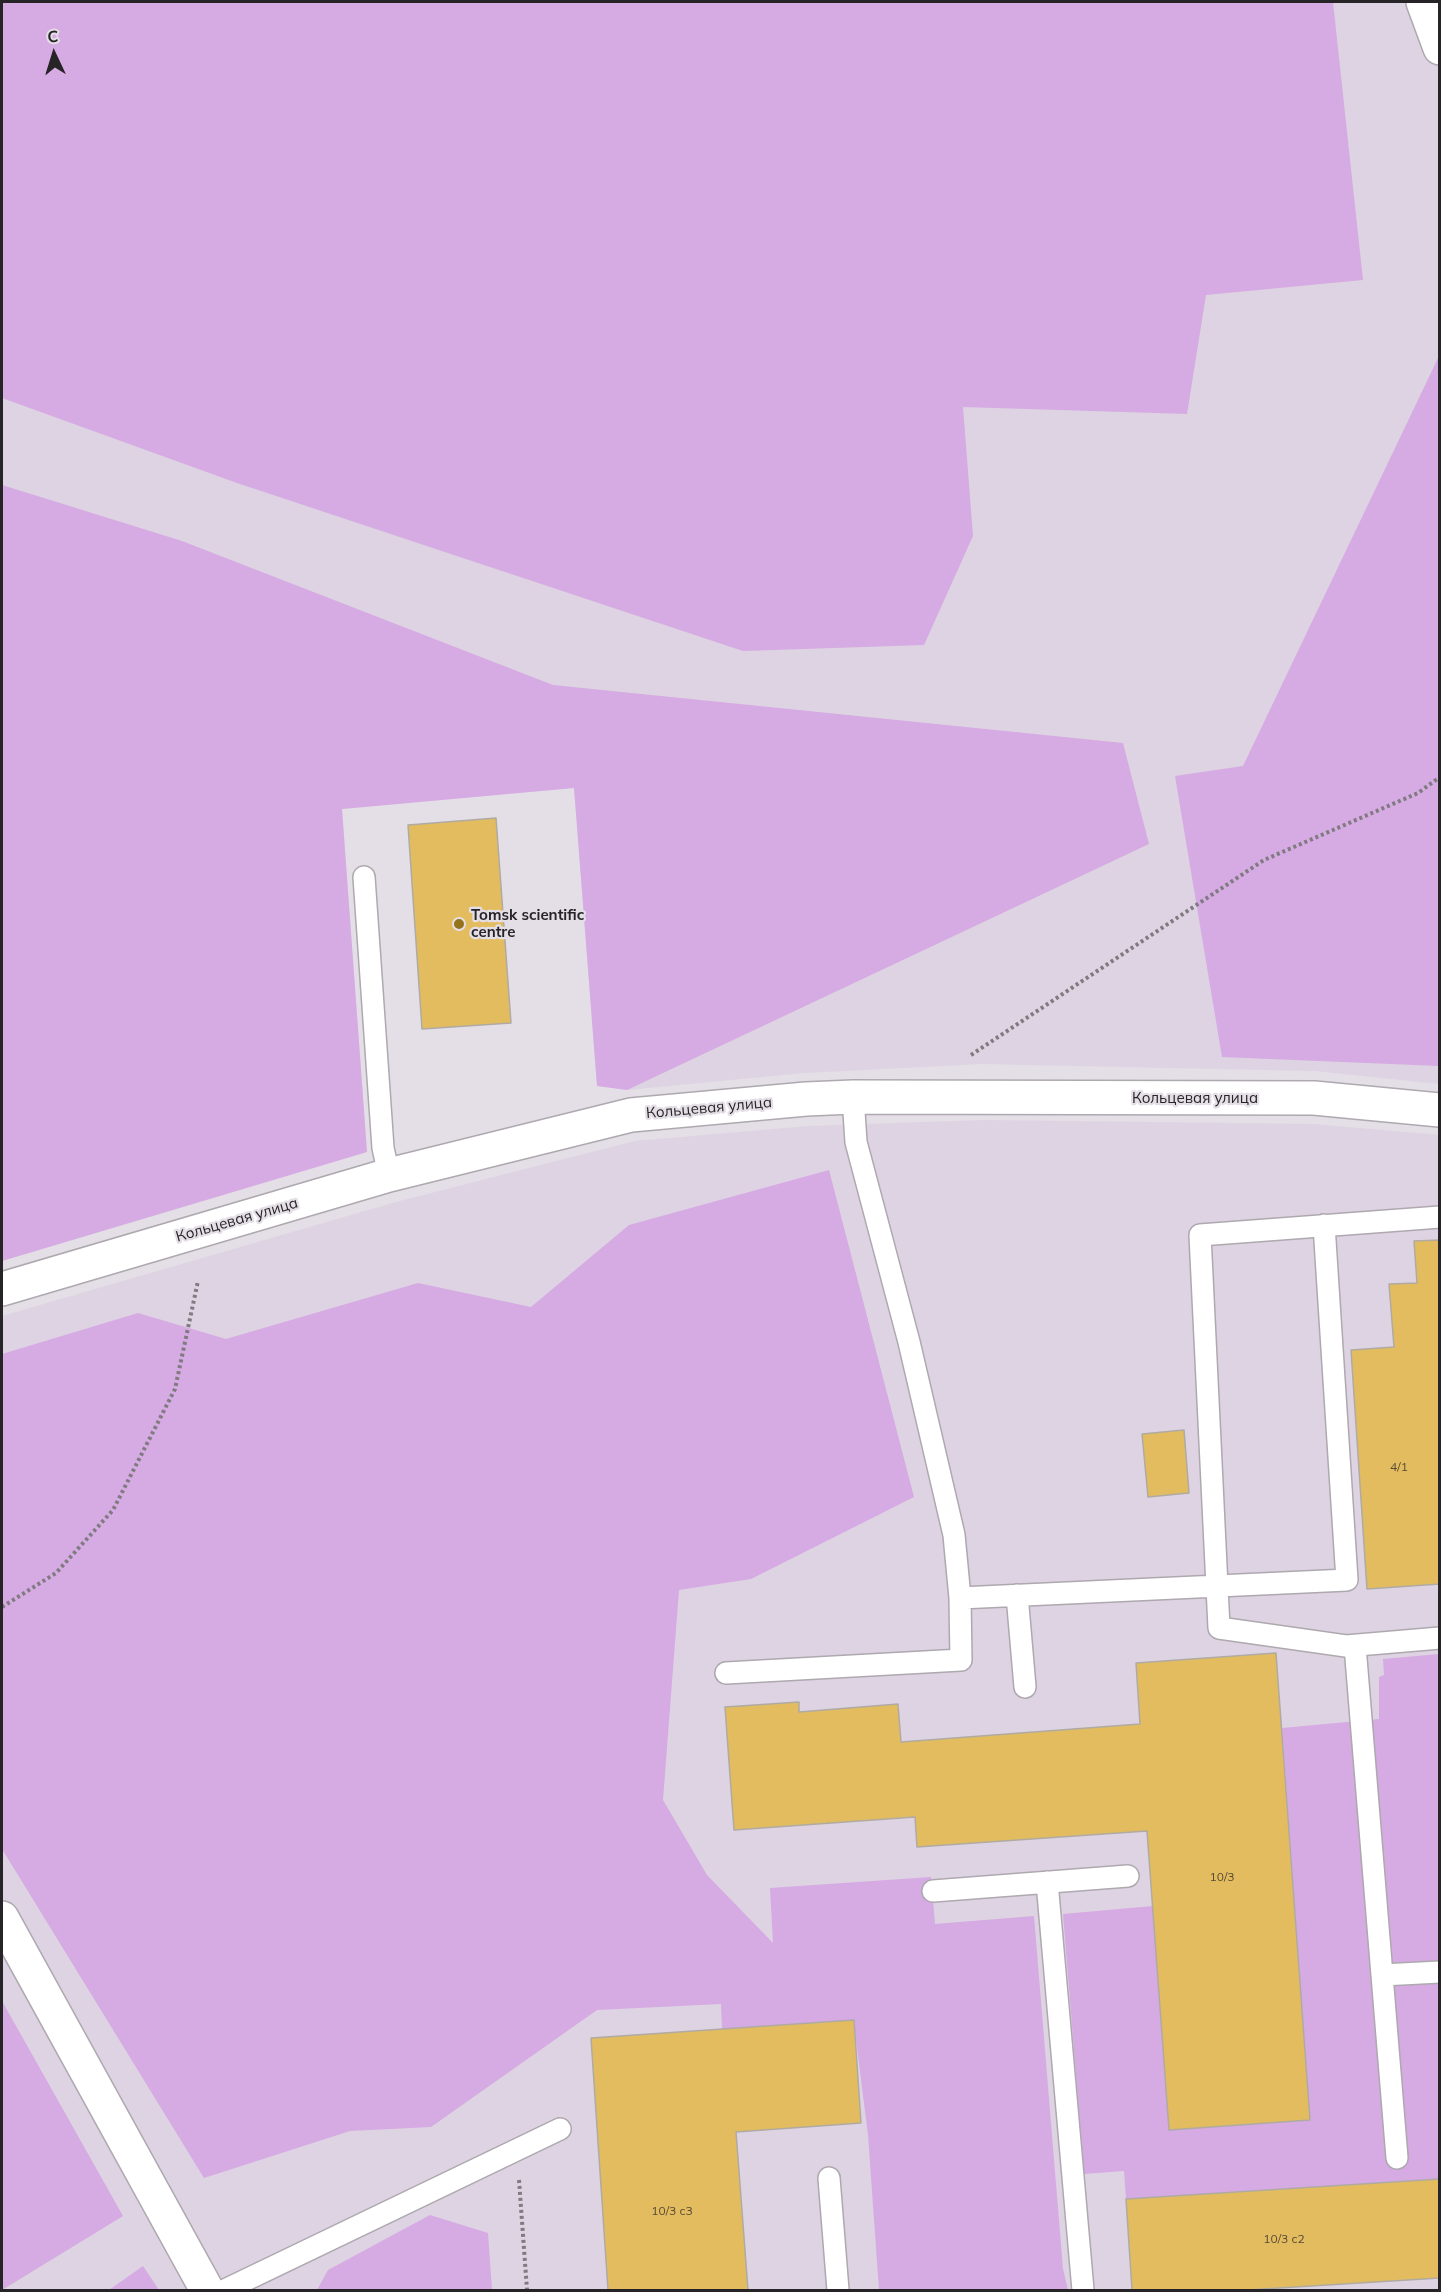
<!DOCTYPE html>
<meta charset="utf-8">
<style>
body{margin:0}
#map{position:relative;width:1441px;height:2292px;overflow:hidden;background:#e4dee6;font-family:Mulish,sans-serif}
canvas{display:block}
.frame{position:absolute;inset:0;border:3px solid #272427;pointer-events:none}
.north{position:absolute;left:24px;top:24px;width:60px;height:60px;-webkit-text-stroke:4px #e4dee6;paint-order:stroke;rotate:356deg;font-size:16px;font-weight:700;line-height:24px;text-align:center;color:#272427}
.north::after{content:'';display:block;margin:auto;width:21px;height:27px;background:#272427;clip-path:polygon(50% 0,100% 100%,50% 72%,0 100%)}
</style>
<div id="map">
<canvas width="1441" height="2292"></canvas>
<div class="frame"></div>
<div class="north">С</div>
</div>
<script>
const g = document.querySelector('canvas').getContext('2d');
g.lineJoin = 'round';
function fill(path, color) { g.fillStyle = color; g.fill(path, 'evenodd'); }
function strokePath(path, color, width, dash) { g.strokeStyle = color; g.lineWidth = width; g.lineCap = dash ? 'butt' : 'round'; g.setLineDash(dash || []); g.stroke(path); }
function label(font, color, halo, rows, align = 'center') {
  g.font = font + ' Mulish,sans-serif'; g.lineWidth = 4.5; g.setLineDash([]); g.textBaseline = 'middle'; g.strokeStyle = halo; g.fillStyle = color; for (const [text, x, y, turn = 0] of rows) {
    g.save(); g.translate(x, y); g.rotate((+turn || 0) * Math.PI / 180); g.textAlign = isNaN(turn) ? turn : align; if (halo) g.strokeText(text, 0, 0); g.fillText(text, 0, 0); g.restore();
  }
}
fill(new Path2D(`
 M2,2H1439V1084L1315,1071L982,1064L804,1073L627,1090L597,1086L574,788L342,809L367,1152L2,1261Z
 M983,1120L1313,1124L1439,1135V2290H2V1316L396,1202L635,1141L809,1126Z`), '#ded3e2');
fill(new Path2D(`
 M2,2H1333L1363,280L1206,295L1187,414L963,407L973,536L924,645L743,651L237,483L2,398Z
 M1439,356V1066L1222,1057L1175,776L1243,766Z
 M2,485L182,541L553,685L1123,743L1149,844L627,1090L597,1086L574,788L342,809L367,1152L2,1261Z
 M829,1170L914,1497L751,1579L679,1590L663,1800L707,1875L773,1943L770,1888L931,1877L935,1924L1034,1916L1063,2269L1068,2290H879L868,2135L855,2032L722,2029L721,2004L597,2010L431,2127L350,2131L204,2178L2,1849V1354L138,1313L226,1339L418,1283L531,1307L629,1225Z
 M1439,1654V2179L1126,2199L1124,2171L1084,2174L1063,1914L1153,1906L1310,2119L1282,1728L1379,1719V1677L1384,1675L1383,1659Z
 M2,2001L123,2216L2,2290Z
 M430,2215L488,2233L492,2290H317L328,2270Z
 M143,2266L159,2290H109Z`), '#d6aae3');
const building = new Path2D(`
 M496,818L511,1023L422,1029L408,825Z
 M1440,1240V1584L1367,1589L1351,1350L1394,1347L1389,1284L1417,1283L1414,1241Z
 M1184,1430L1189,1493L1148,1497L1142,1434Z
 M1276,1653L1310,2120L1169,2130L1147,1831L917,1847L915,1817L734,1830L725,1707L799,1702V1712L898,1704L901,1742L1140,1724L1136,1663Z
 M854,2020L861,2123L736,2132L748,2290H608L591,2038Z
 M1440,2179V2278L1247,2290H1132L1126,2199Z`);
fill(building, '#e4bc60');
strokePath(building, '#afaba2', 1.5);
const service = new Path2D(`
 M364,877L383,1148L389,1175
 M1440,1217L1200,1235L1219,1628L1346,1646L1440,1638
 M1017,1595L1025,1687
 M960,1598L1347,1580L1324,1225
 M1355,1646L1397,2158
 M726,1673L961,1660L960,1598L954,1535L909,1342L856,1142L853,1097
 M1047,1882L1083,2290
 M933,1891L1128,1876
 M1382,1975L1440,1972
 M829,2178L838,2290
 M225,2290L560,2129`);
const minor = new Path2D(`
 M2,1918L207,2290`);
const tertiary = new Path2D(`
 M2,1289L389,1175L631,1115L806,1099L853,1097L1314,1098L1440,1110`);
const secondary = new Path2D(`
 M1423,2L1440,48`);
strokePath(service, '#aea8af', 24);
strokePath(minor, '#aea8af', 36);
strokePath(tertiary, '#aea8af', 36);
strokePath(secondary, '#aea8af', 36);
strokePath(new Path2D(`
 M971,1055L1264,860L1418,793L1440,777
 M2,1607L56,1573L113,1510L175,1389L198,1281
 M519,2180L527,2290`), '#807b81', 4, [3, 3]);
strokePath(service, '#fff', 21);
strokePath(minor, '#fff', 33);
strokePath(tertiary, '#fff', 33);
strokePath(secondary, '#fff', 33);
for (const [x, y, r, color] of [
 [459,924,6,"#94731a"]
]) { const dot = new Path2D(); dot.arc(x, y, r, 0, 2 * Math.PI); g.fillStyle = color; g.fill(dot); strokePath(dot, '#e4dee6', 2); }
label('12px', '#564a35', null, [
 ["4/1",1399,1467],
 ["10/3",1222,1877],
 ["10/3 с3",672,2211],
 ["10/3 с2",1284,2239]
]);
label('bold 15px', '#272427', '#e4dee6', [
 ["Tomsk scientific",471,915],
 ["centre",471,932]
], 'left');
label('15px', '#272427', '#e4dee6', [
 ["Кольцевая улица",1195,1098],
 ["Кольцевая улица",709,1108,-5],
 ["Кольцевая улица",237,1220,-16]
]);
</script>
